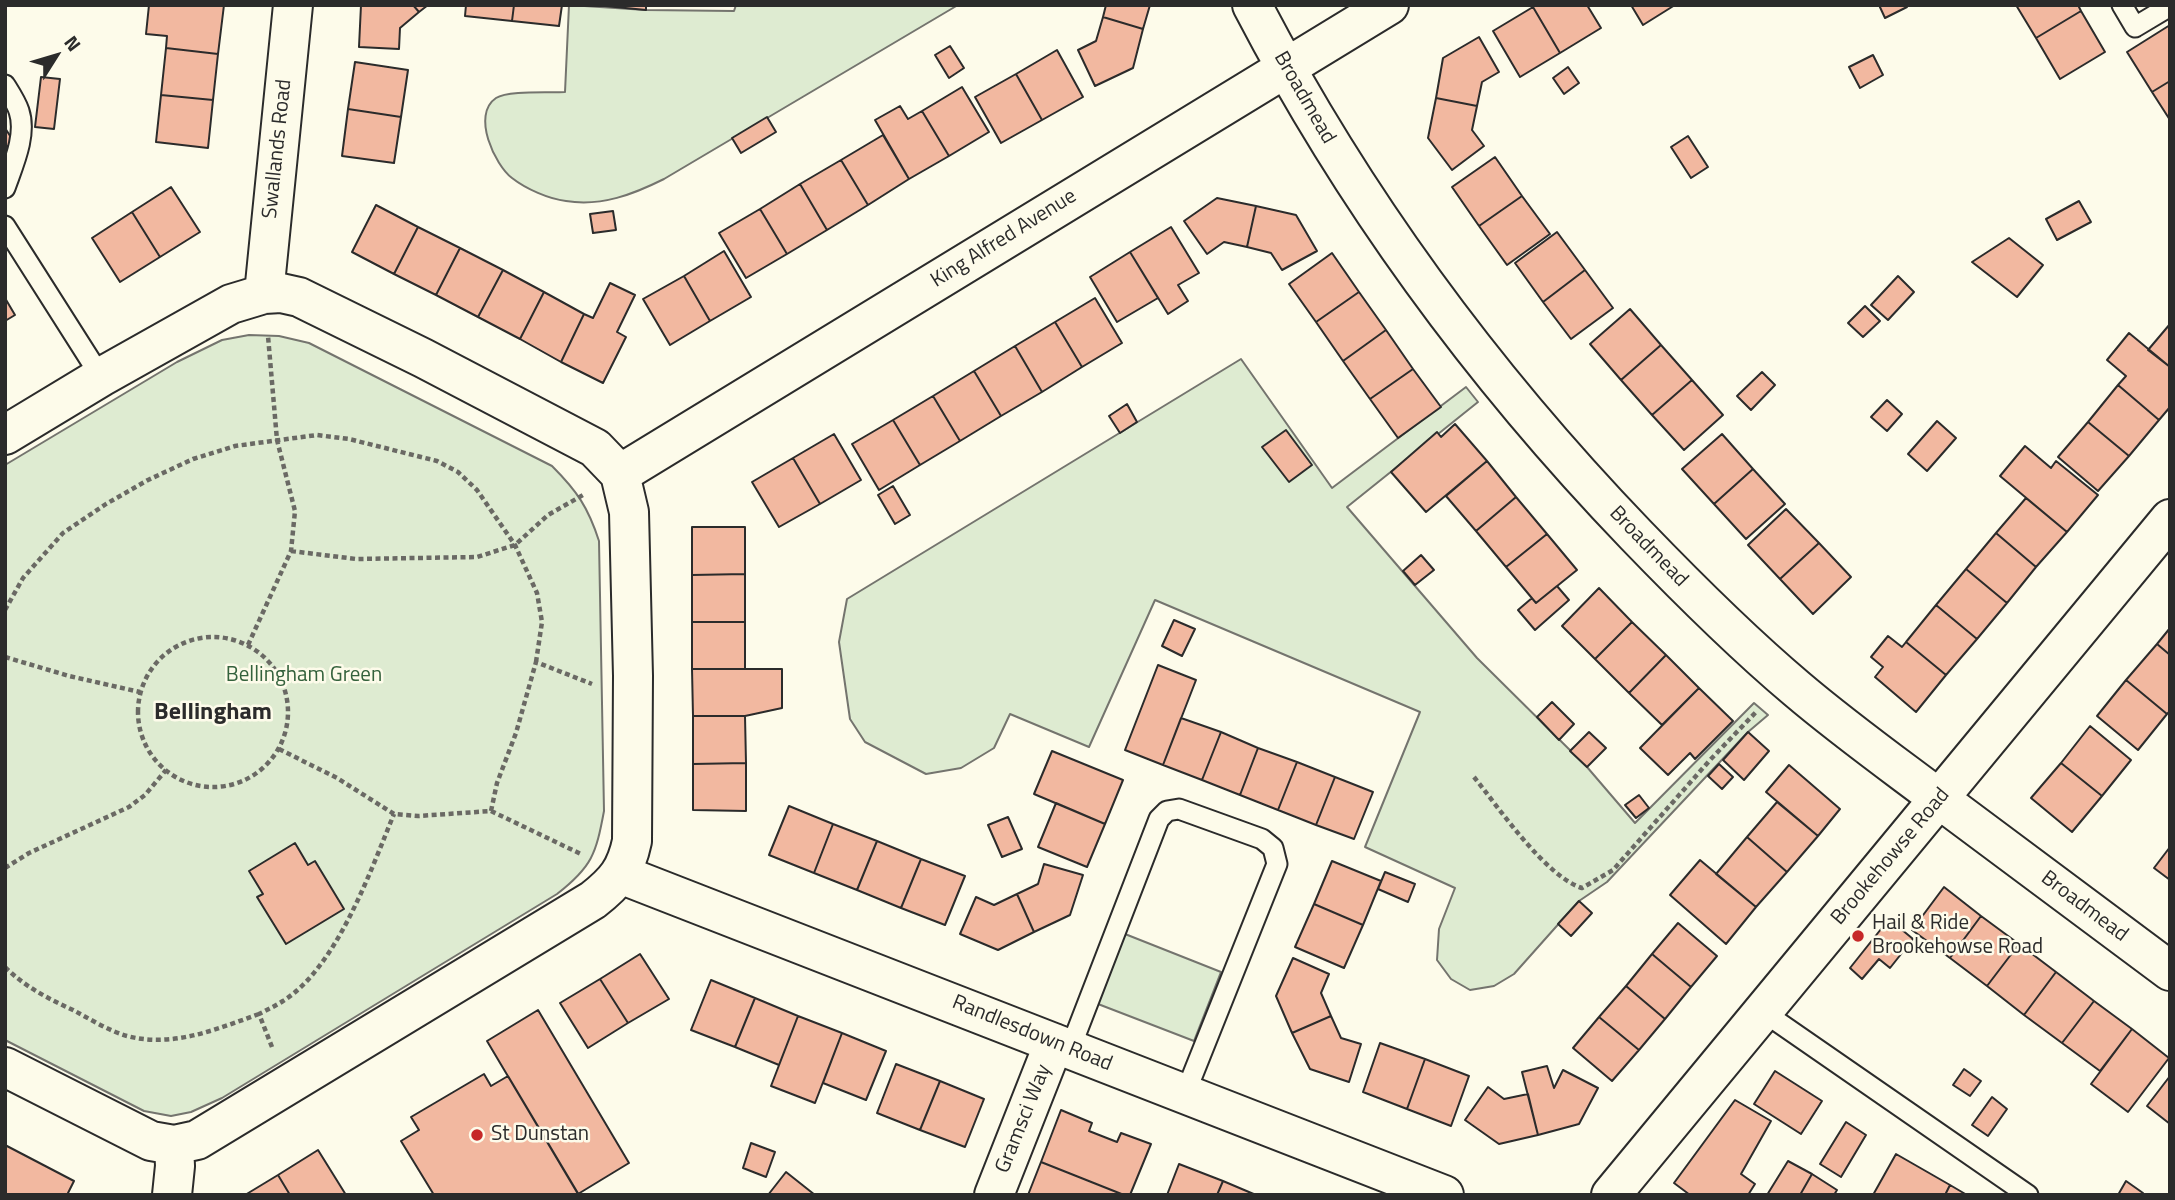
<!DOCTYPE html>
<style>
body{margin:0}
#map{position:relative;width:2175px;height:1200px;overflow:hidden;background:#fdfbea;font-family:"Titillium Web",sans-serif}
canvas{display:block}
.frame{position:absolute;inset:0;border:7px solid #2b2b2b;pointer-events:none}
.north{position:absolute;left:21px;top:21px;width:70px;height:70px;-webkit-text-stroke:5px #fdfbea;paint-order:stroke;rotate:53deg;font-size:19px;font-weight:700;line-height:28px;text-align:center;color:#2b2b2b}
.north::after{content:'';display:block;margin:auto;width:24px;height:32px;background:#2b2b2b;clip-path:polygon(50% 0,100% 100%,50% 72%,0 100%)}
</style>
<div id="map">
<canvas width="2175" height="1200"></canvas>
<div class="frame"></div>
<div class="north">N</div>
</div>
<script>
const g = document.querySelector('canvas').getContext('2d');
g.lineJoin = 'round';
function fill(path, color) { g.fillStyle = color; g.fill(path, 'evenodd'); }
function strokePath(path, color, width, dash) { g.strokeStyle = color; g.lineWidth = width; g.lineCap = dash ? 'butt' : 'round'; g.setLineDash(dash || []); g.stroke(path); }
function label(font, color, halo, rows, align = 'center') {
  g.font = font + ' "Titillium Web",sans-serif'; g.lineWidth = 5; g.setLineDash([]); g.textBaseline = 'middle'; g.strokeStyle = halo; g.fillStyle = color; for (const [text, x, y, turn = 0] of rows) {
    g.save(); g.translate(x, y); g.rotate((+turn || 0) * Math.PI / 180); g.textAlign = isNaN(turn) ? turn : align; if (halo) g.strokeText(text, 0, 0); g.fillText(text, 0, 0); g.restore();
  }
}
const green = new Path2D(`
 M569,5L646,10L734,11L736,5H958L664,179C634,194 601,207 566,201C549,199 526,189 512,178C495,165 471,115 496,98C508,90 548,93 565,92Z
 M249,335L279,336L309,343L552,466C577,491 588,507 599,541L604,811C596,854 592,867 557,894L222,1098L191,1112L171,1116L144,1111L5,1040V465L177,362L222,340Z
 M1241,359L1332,488L1466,387L1478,402L1347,507L1477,658L1587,767L1635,823L1754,703L1768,715L1748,732L1607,882L1579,901L1514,974L1494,986L1470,990L1451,979L1437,960L1439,929L1455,888L1365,847L1420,712L1155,600L1089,747L1010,714L994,748L961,768L926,774L865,742L850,719L839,642L847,599Z
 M1125,934L1221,972L1194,1041L1098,1004Z`);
fill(green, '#deebd1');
strokePath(green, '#74746e', 2);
const building = new Path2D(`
 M149,5H224L218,54L166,48L167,36L146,34Z
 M413,5L419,12L400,28L399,49L359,47L361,5Z
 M413,5H428L419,12Z
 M466,5H514L512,21L465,16Z
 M514,5H562L559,26L512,21Z
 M595,5H646V10Z
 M1106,5H1150L1143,29L1103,17Z
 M1536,5H1587L1601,28L1560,53L1533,7Z
 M1631,5H1675L1643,25Z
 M1879,5H1906L1907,7L1885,18Z
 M2016,5H2078L2081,11L2036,38Z
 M1533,7L1560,53L1520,77L1493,31Z
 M2081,11L2105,52L2060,79L2036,38Z
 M1103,17L1143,29L1133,68L1095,86L1078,50L1096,41Z
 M2170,25V81L2152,92L2127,52Z
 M1479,37L1499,72L1482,82L1477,106L1436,98L1443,58Z
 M950,46L964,68L949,78L935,55Z
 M166,48L218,54L213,100L161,95Z
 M1057,50L1083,97L1042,120L1016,74Z
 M1873,55L1883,75L1860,88L1849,67Z
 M355,62L408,70L401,117L348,109Z
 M1568,67L1579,83L1564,94L1553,78Z
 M1016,74L1042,120L1001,143L975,97Z
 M41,77L60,79L54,129L35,127Z
 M2170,81V120L2152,92Z
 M962,87L989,132L949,156L922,111Z
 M161,95L213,100L208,148L156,142Z
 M1436,98L1477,106L1472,130L1484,146L1452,170L1428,138Z
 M900,106L908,119L922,111L949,156L909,179L875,120Z
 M348,109L401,117L394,163L342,156Z
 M767,117L776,132L741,153L732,138Z
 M5,128L14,142L5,148Z
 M883,135L909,179L868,205L841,160Z
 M1688,136L1708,167L1691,178L1671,147Z
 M1495,157L1522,196L1479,226L1452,187Z
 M841,160L868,205L827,230L800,184Z
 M800,184L827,230L787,254L760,209Z
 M171,187L200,232L160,257L132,212Z
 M1522,196L1550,234L1507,265L1479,226Z
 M1217,198L1256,206L1247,247L1224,242L1207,254L1184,221Z
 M2079,201L2091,222L2057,240L2046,219Z
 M376,205L418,227L394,274L352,252Z
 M1256,206L1296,215L1317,251L1282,270L1271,253L1247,247Z
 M760,209L787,254L746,278L719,233Z
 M613,211L616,230L593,233L590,214Z
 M132,212L160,257L120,282L92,238Z
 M418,227L460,248L436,295L394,274Z
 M1171,227L1199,273L1178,285L1188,301L1168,314L1130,252Z
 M1557,232L1585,270L1543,302L1515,263Z
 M2009,238L2043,265L2017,297L1972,262Z
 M460,248L503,270L478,317L436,295Z
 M724,251L751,297L710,321L684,276Z
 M1130,252L1158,298L1117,322L1090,277Z
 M1332,253L1359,292L1316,322L1289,284Z
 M503,270L544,292L520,339L478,317Z
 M1585,270L1613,308L1571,339L1543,302Z
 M684,276L710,321L670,345L643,299Z
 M1898,276L1914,292L1888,320L1871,305Z
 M610,283L635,295L617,332L626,337L603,383L561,362L584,314L593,318Z
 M544,292L584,314L561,362L520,339Z
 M1359,292L1386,330L1343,361L1316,322Z
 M5,298L15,315L5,321Z
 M1095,298L1122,343L1082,367L1055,322Z
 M1865,306L1880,321L1863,337L1848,323Z
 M1630,309L1661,345L1621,380L1590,344Z
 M1055,322L1082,367L1042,392L1015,346Z
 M2170,324V367L2148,350Z
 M1386,330L1413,369L1370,399L1343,361Z
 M2129,333L2170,367V407L2159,420L2118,385L2126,376L2107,360Z
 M1661,345L1692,380L1652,415L1621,380Z
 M1015,346L1042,392L1001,416L974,371Z
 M1413,369L1441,407L1398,438L1370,399Z
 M974,371L1001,416L960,441L933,396Z
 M1762,372L1775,385L1751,410L1737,396Z
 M1692,380L1723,415L1684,450L1652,415Z
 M2118,385L2159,420L2129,456L2088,422Z
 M933,396L960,441L920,465L893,420Z
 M1887,400L1902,414L1887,431L1871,417Z
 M1127,404L1137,422L1120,433L1109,416Z
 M893,420L920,465L879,490L852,444Z
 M1937,421L1956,438L1927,471L1908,454Z
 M2088,422L2129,456L2098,491L2058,457Z
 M1455,424L1487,461L1426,512L1391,472L1437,432L1441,437Z
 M1286,430L1312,465L1289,482L1262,447Z
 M834,434L861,480L820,504L793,458Z
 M1722,434L1753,469L1714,504L1682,469Z
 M2025,446L2051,468L2056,461L2098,495L2067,532L2000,476Z
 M793,458L820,504L779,527L752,482Z
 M1487,461L1516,497L1476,531L1446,496Z
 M1753,469L1785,504L1746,539L1714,504Z
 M893,486L910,515L895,524L878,495Z
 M1516,497L1547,534L1506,567L1476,531Z
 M2026,498L2067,532L2036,567L1996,533Z
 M1786,509L1819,543L1780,579L1748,545Z
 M692,527H745V574L692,575Z
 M1996,533L2036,567L2007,603L1966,569Z
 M1547,534L1577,570L1536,603L1506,567Z
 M1819,543L1851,577L1813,614L1780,579Z
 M1421,555L1434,570L1415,585L1403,571Z
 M1966,569L2007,603L1977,639L1936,605Z
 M745,574V622H692V575Z
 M1557,586L1569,600L1535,630L1518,610L1532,598L1536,603Z
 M1599,588L1632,622L1595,659L1562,626Z
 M1936,605L1977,639L1946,675L1906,642Z
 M1174,620L1195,629L1182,656L1162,646Z
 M692,622H745V669H692Z
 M1632,622L1666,655L1629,693L1595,659Z
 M2170,628V655L2157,644Z
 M1888,636L1902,647L1906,642L1946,675L1916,712L1875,677L1883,667L1871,657Z
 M2157,644L2170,655V711L2167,714L2126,680Z
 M1666,655L1699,688L1662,725L1629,693Z
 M1158,665L1196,680L1163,765L1125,750Z
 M692,669H782V708L745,716H693Z
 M2126,680L2167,714L2138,750L2097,716Z
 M1699,688L1733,721L1695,759L1690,753L1668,775L1640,748Z
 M1552,702L1574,724L1559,740L1537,717Z
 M693,716H745L746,763L693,764Z
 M1181,718L1221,732L1202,780L1163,765Z
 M2090,726L2131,760L2102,796L2061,763Z
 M1221,732L1258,748L1240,795L1202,780Z
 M1589,732L1606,748L1587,767L1570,751Z
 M1748,732L1769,751L1744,780L1723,760Z
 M1258,748L1297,762L1278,810L1240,795Z
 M1052,751L1123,780L1105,824L1034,794Z
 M1297,762L1335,777L1316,825L1278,810Z
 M746,763V811L693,810V764Z
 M2061,763L2102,796L2072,832L2031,798Z
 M1719,764L1733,777L1722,789L1708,776Z
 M1789,765L1840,809L1818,836L1766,792Z
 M1335,777L1373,792L1354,839L1316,825Z
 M1639,795L1649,808L1636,818L1625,805Z
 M1777,802L1818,836L1787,872L1747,837Z
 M1056,803L1105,824L1087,867L1038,847Z
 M789,806L833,824L814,873L769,855Z
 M1008,817L1022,849L1002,857L988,825Z
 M833,824L877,841L857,890L814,873Z
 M1747,837L1787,872L1756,907L1716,874Z
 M877,841L921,859L901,908L857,890Z
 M295,843L308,865L315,861L344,909L286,944L257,897L263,894L249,871Z
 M2170,847V880L2154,868Z
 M921,859L965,876L945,925L901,908Z
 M1700,860L1756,907L1726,944L1670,895Z
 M1332,861L1381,881L1363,925L1314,904Z
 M1044,864L1083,875L1070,915L1034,932L1017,894L1038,884Z
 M1385,872L1415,884L1408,902L1378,889Z
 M1944,887L1981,916L1950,958L1912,930Z
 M1017,894L1034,932L998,950L960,934L976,897L994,905Z
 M1579,901L1592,913L1571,936L1558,924Z
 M1314,904L1363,925L1344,968L1295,947Z
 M1981,916L2019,944L1987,986L1950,958Z
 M1889,919L1913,939L1890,968L1879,959L1862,979L1850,968Z
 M1678,923L1717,956L1691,987L1652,954Z
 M2019,944L2056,972L2024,1015L1987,986Z
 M640,954L669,999L628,1023L600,979Z
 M1652,954L1691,987L1665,1019L1626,986Z
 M1293,958L1329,974L1321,993L1331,1016L1292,1033L1276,996Z
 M2056,972L2094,1001L2062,1043L2024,1015Z
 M600,979L628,1023L588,1048L560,1003Z
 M711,980L755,998L735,1047L691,1030Z
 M1626,986L1665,1019L1639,1050L1599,1017Z
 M755,998L798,1016L779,1065L735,1047Z
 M2094,1001L2132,1029L2100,1071L2062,1043Z
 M538,1010L629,1163L578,1194L487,1041Z
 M798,1016L842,1033L815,1103L771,1086Z
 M1331,1016L1341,1038L1361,1044L1349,1082L1310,1069L1292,1033Z
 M1599,1017L1639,1050L1612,1081L1573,1048Z
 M2132,1029L2169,1058L2128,1112L2091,1084Z
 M842,1033L886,1051L866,1100L823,1083Z
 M1380,1043L1425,1059L1407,1109L1363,1092Z
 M1425,1059L1469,1076L1451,1126L1407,1109Z
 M896,1064L940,1081L920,1130L877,1113Z
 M1547,1066L1554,1088L1563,1070L1598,1088L1579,1124L1538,1135L1522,1072Z
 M1964,1069L1981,1081L1970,1096L1953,1085Z
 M1775,1071L1822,1101L1801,1134L1754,1104Z
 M484,1074L491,1086L508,1076L579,1195H434L401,1141L419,1130L411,1117Z
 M2170,1076V1124L2147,1106Z
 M940,1081L984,1099L965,1147L920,1130Z
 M1488,1087L1504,1099L1528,1094L1538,1135L1499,1144L1465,1120Z
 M1992,1097L2007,1109L1988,1136L1972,1125Z
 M1735,1100L1771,1121L1741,1174L1755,1184L1748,1195H1690L1674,1183Z
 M1061,1110L1092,1123L1089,1131L1117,1142L1121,1133L1151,1144L1130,1195H1124L1041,1162Z
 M1846,1122L1866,1135L1841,1177L1820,1164Z
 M751,1143L775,1152L766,1177L743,1168Z
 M5,1145L74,1181L67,1195H5Z
 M318,1150L346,1195H290L278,1175Z
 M1896,1154L1950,1185L1945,1195H1873Z
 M1788,1161L1812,1174L1800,1195H1767Z
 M1041,1162L1124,1195H1028Z
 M1179,1164L1223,1181L1217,1195H1167Z
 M786,1172L815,1195H768Z
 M1812,1174L1837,1190L1834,1195H1800Z
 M278,1175L290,1195H245Z
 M1223,1181L1256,1195H1217Z
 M2126,1181L2143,1193L2142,1195H2118Z
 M1950,1185L1967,1195H1945Z`);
fill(building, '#f2b8a0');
strokePath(building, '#2b2b2b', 2);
const lane = new Path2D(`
 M2122,5L2135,27L2170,6
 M5,85C10,93 16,102 19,111C27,135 13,165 5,188
 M5,226L101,377
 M1762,1011L2028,1195
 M1070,1049L1159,819L1167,811L1179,809L1262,839L1273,848L1277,864L1185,1094`);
const street = new Path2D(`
 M1252,5C1354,201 1483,376 1636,535C1688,589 1740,641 1797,689C1844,729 1893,764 1942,801C2018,857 2094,914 2170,971
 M264,294L293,5
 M5,435L101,377L231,304L264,294L281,293L299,297L423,358L595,448L620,474L629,512L633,676L632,841C626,870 616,882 593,900L197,1140L174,1145L151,1141L5,1067
 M620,474L1389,5
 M620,874L1444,1195
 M172,1195L175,1166L174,1145
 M994,1195L1054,1043
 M1611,1195L2170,519`);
strokePath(lane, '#2b2b2b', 23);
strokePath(street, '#2b2b2b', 42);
strokePath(new Path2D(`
 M291,551L356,559L477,557L515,545L548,515L583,495
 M5,610L23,578L63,533L106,504L148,480L193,459L235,446L317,435L349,439L437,461L458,472L477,490L515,545L537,593L542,622L536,662
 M138 712a75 75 0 1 1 150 0a75 75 0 1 1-150 0Z
 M248,645L291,551L295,511L277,440L268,336
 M5,657L69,676L140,692
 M279,749L337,778L394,814L418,816L491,811L583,855
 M1474,777C1499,808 1545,876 1582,888L1613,870L1710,760L1757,711
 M491,811L497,783L516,733L536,662L592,684
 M5,868L29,853L129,807L145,795L166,770
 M5,967C25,987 49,999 73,1010C90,1019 109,1031 127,1036C173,1048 217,1029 259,1014
 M272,1047L259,1014C267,1010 275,1006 283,1001C337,967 370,872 394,814`), '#6a6964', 4.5, [5, 3.5]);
strokePath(lane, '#fdfbea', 19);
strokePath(street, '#fdfbea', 38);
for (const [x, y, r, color] of [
 [1858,936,7,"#c62828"],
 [477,1135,7,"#c62828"]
]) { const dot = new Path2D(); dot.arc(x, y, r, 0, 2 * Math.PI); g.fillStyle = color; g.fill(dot); strokePath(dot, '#fdfbea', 2.5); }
label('21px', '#2b2b2b', '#fdfbea', [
 ["Broadmead",1304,98,60],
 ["Swallands Road",278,149,-84],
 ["King Alfred Avenue",1004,239,-32],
 ["Broadmead",1648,547,46],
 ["Brookehowse Road",1891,857,-50],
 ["Broadmead",2084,907,37],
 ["Randlesdown Road",1032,1034,22],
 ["Gramsci Way",1024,1119,-68]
]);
label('21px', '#34623c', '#fdfbea', [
 ["Bellingham Green",304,676]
]);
label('21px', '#2b2b2b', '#fdfbea', [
 ["Hail & Ride",1872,924],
 ["Brookehowse Road",1872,948],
 ["St Dunstan",491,1135]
], 'left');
label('bold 24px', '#2b2b2b', '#fdfbea', [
 ["Bellingham",213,713]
]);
</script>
